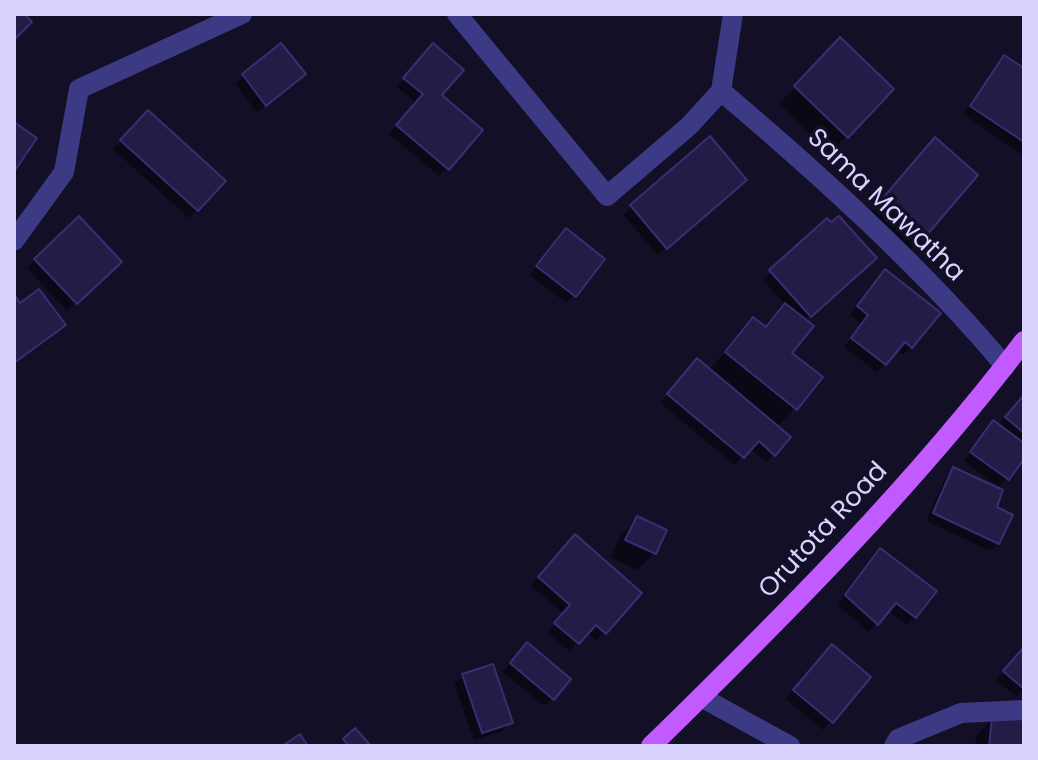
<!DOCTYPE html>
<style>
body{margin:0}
#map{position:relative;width:1038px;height:760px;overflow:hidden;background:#130f26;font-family:Poppins,sans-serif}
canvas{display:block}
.frame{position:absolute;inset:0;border:16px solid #d9d4ff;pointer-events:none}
</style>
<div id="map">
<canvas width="1038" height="760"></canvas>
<div class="frame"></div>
</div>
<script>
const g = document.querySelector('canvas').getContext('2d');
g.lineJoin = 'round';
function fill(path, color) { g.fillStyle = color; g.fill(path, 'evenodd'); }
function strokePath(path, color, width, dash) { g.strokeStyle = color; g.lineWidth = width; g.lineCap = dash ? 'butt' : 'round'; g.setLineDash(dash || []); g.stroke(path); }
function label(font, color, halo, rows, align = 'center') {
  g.font = font + ' Poppins,sans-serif'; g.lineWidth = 7; g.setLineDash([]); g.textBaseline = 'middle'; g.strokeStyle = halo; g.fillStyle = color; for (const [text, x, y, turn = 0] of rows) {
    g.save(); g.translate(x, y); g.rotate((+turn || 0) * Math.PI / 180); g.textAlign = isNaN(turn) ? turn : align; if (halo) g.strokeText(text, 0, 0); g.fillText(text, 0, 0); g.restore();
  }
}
fill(new Path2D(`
 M281,46L295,82L257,112L235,84Z
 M425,53L439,95L447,168L439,176L389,134L416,103L397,87Z
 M823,57L892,89L830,153L779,104Z
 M1005,57L1024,70V156L963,114Z
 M148,113L223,181L189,218L113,149Z
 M918,157L925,234L908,251L868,216Z
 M737,188L658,255L623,215L632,206Z
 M79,219L119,262L67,311L27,268Z
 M558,238L574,295L566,303L530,275Z
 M866,266L804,321L789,353L821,378L777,427L774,454L766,462L750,449L734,465L661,403L689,369L709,370L753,320L764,329L786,306L763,280L771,272Z
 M877,280L911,347L903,355L896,350L877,372L844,347L862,324L850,315Z
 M1024,396V456L999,487L964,461L985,431L998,426Z
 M954,469L994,507L998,543L990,551L926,521L946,478Z
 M638,519L664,531L654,553L637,570L610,557L621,535Z
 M567,544L604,632L596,640L587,632L569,651L548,632L564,614L531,586Z
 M872,559L915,617L907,625L887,610L869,632L838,605Z
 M1024,648V690L1017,697L996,680Z
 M519,653L552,698L544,706L503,672Z
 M824,654L869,677L823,730L786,699Z
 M491,667L511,722L503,731L474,740L454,684L463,676Z
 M992,719L1024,721V746H975L976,736Z`), '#0007');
const building = new Path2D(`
 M14,14H24L32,22L14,40Z
 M840,37L894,89L848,138L794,86Z
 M281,43L306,74L266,106L242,74Z
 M433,43L464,70L442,95L483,130L449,170L396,125L423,94L403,78Z
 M1004,55L1024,68V142L970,106Z
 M148,110L226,181L198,211L120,140Z
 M14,122L37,138L14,172Z
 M710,136L747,180L667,249L630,205Z
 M935,137L978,175L926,236L883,198Z
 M79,216L122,262L77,304L34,259Z
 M839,216L877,258L811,317L769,270L827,218L831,222Z
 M566,228L605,259L576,297L536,266Z
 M885,269L941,313L912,348L905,342L886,365L851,338L868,315L857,306Z
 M39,289L66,325L14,363V294L20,303Z
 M785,303L814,326L792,353L823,377L797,410L725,352L753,317L766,327Z
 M697,358L791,437L775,456L759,441L744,458L667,394Z
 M1024,395V433L1005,417Z
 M993,420L1024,443V459L1009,480L970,452Z
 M953,467L1003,490L997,507L1013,515L999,544L933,513Z
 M637,516L667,530L656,554L625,540Z
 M575,534L642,593L606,634L596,625L579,644L554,623L570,605L538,577Z
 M880,548L937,591L916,618L896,603L878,625L845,595Z
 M527,642L571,679L554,700L510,663Z
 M832,644L871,677L833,723L793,690Z
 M1024,647V689L1003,671Z
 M493,664L513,723L482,733L462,674Z
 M992,717L1024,719V746H989Z
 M355,728L371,746H349L343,739Z
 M300,734L308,746H282Z`);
fill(building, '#241b47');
strokePath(building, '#3b2d73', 2);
strokePath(new Path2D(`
 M457,14L607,196L689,126L721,91L733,14
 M721,91C819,174 923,268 1005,366
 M14,241L64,172L79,89L242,14
 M701,697L790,746
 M894,746L898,739L961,713L1024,710`), '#3d3a85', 20);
strokePath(new Path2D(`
 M651,746C782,618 913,487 1024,341`), '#c25bff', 20);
label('26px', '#d9d4ff', '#130f26', [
 ["Sama Mawatha",885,206,44],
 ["Orutota Road",824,531,-47]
]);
</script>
